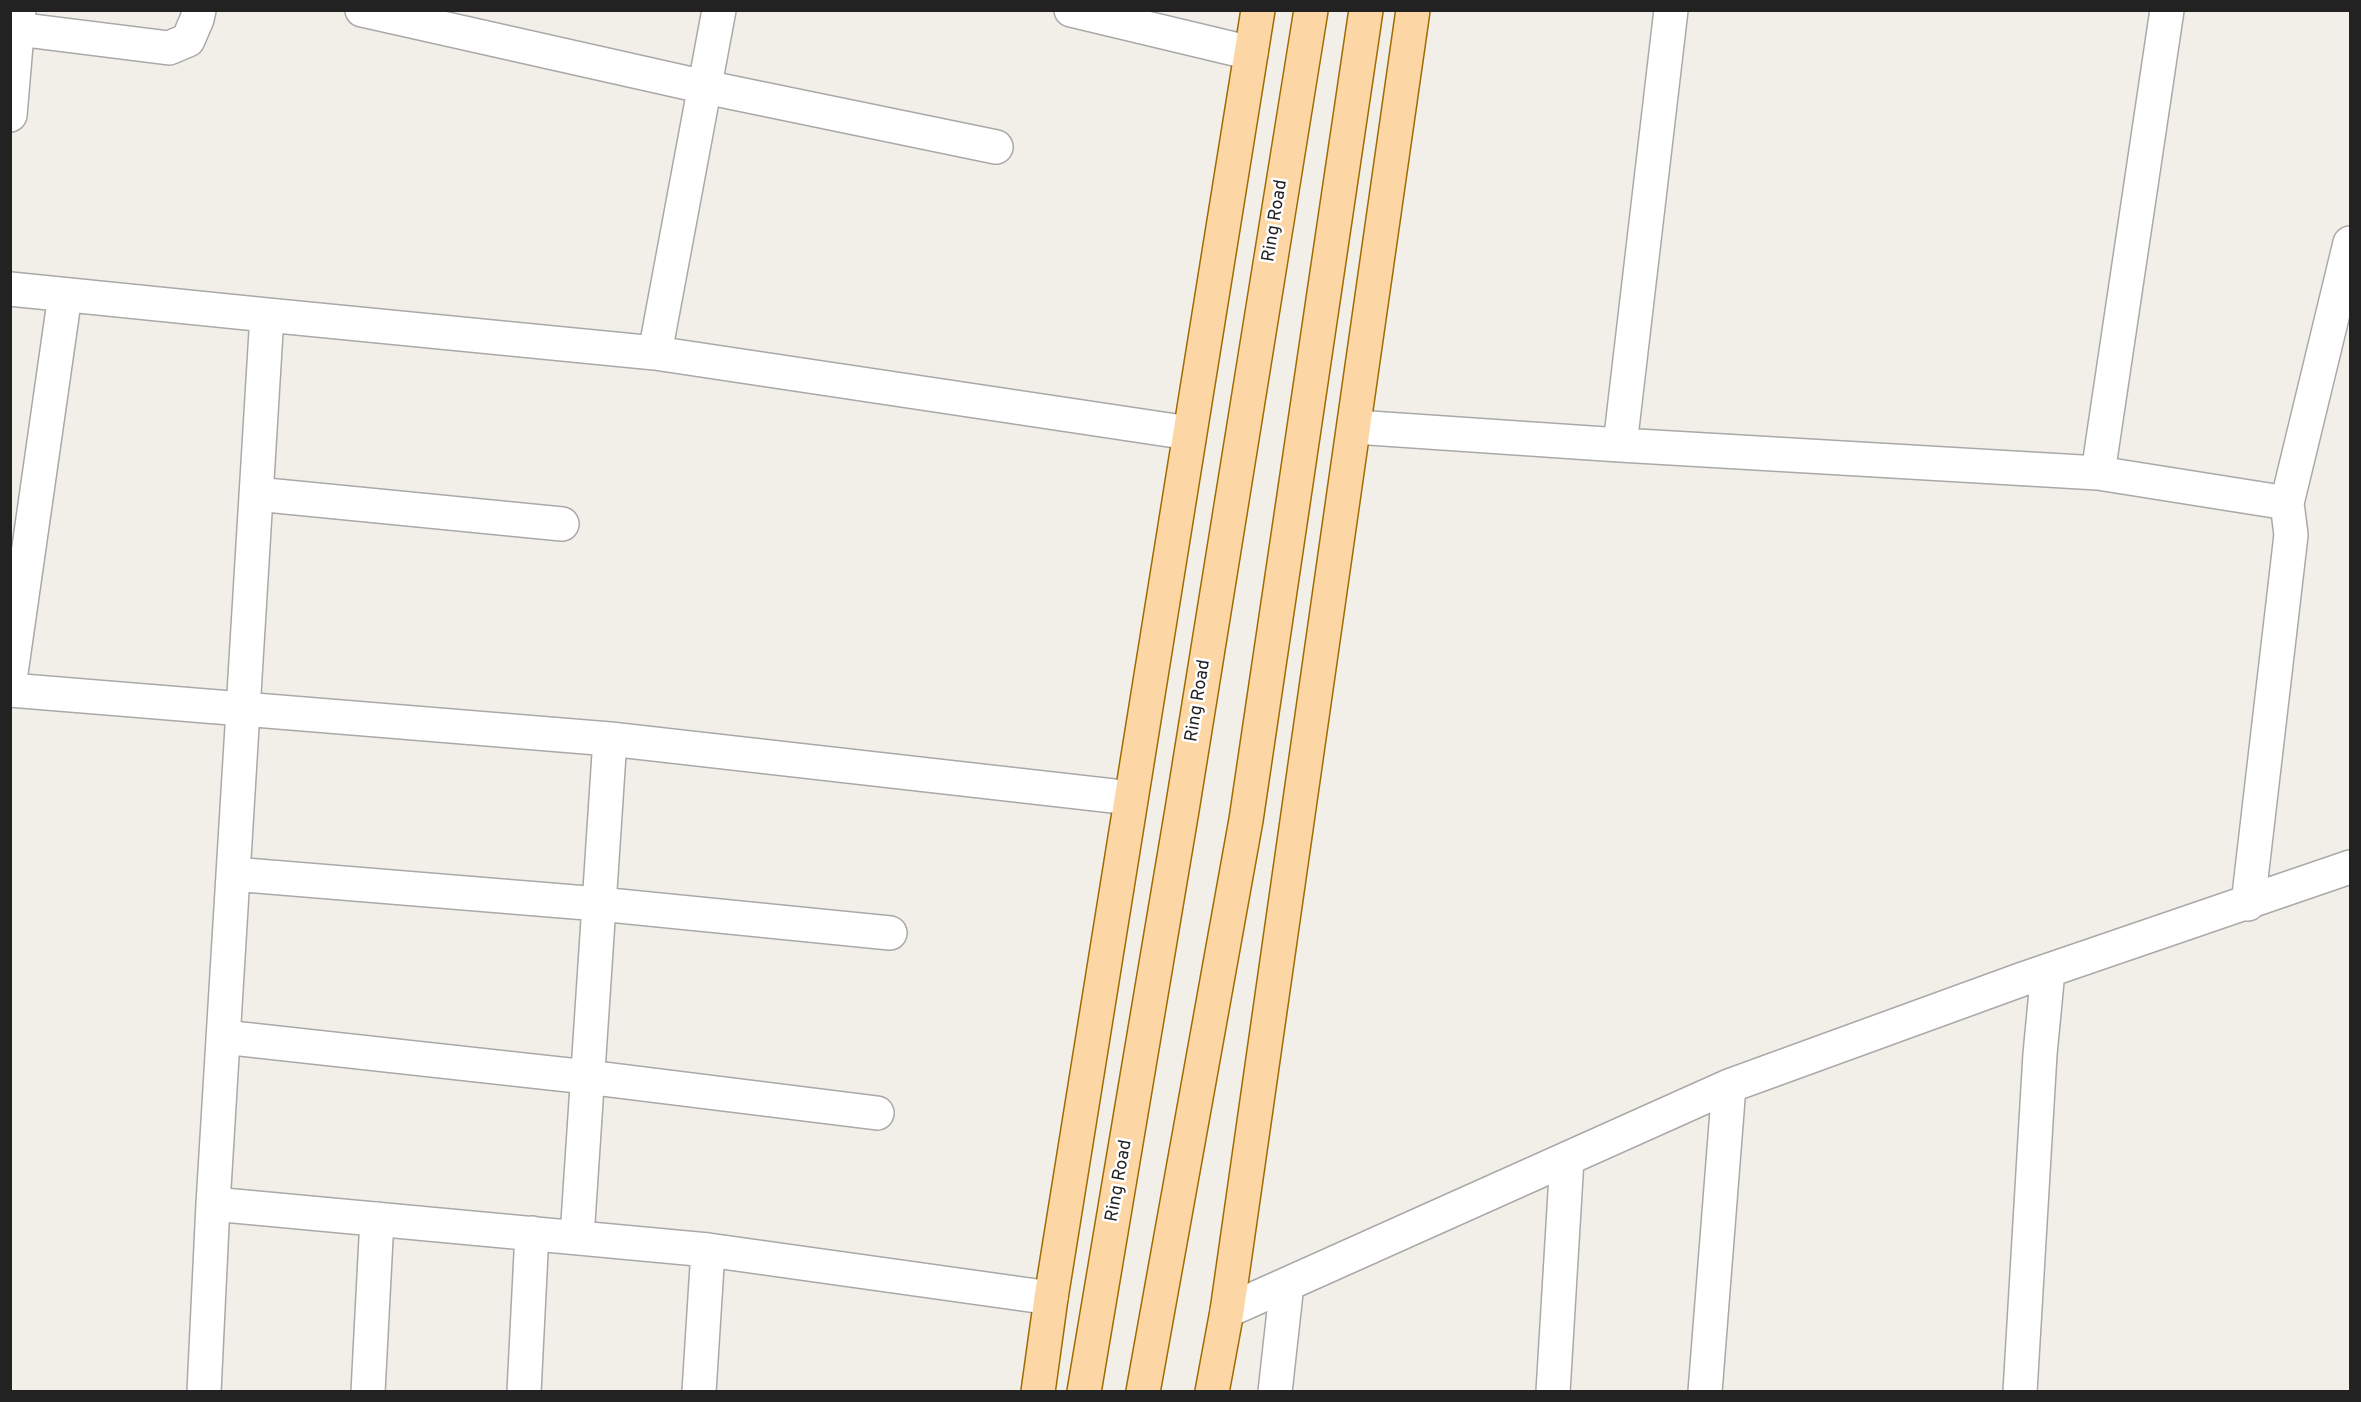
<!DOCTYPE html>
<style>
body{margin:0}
#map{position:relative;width:2361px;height:1402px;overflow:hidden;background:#f2efe9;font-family:Overpass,sans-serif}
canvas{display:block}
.frame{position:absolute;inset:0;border:12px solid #222;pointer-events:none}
</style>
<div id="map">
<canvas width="2361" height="1402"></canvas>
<div class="frame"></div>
</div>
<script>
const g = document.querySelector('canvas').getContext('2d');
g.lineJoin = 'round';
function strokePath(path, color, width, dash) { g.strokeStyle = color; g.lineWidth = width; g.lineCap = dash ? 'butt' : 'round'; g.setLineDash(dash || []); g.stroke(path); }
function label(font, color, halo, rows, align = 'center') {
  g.font = font + ' Overpass,sans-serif'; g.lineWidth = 5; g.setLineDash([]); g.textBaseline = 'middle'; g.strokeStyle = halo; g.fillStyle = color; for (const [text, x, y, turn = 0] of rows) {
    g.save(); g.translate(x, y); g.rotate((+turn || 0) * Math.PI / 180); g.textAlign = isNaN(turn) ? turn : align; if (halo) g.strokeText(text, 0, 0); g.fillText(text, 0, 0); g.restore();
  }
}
const minor = new Path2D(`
 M362,10L705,87L996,147
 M1071,10L1251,53
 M17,29L169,48L188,40L197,19L199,10
 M10,115L19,10
 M10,289L267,315
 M655,353L719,10
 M1355,427L1620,445L1671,10
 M1620,445L2098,473L2287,503
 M2098,473L2167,10
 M256,494L562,524
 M10,680L65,295
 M10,690L610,739L577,1237
 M610,739L1131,798
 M233,874L599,904L890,933
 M2248,904L2291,535L2287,503L2350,243
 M223,1037L587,1077L877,1113
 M213,1204L267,315L655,353L1189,433
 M1227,1311L1729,1086L2023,979L2350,867
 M204,1392L213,1204L708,1250L1051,1298
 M368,1392L377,1219
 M524,1392L532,1233
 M699,1392L708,1250
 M1275,1392L1287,1284
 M1553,1392L1567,1159
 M1705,1392L1729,1086
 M2020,1392L2040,1054L2048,971`);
const major = new Path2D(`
 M1038,1392L1051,1298L1258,10
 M1084,1392L1182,810L1311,10
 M1143,1392L1246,820L1366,10
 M1212,1392L1227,1311L1413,10`);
strokePath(minor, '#a9a9a9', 36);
strokePath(major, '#a06b00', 36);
strokePath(minor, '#fff', 33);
strokePath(major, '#fcd6a4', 33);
label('18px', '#222', '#fff', [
 ["Ring Road",1276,221,-81],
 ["Ring Road",1199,701,-81],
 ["Ring Road",1120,1181,-80]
]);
</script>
